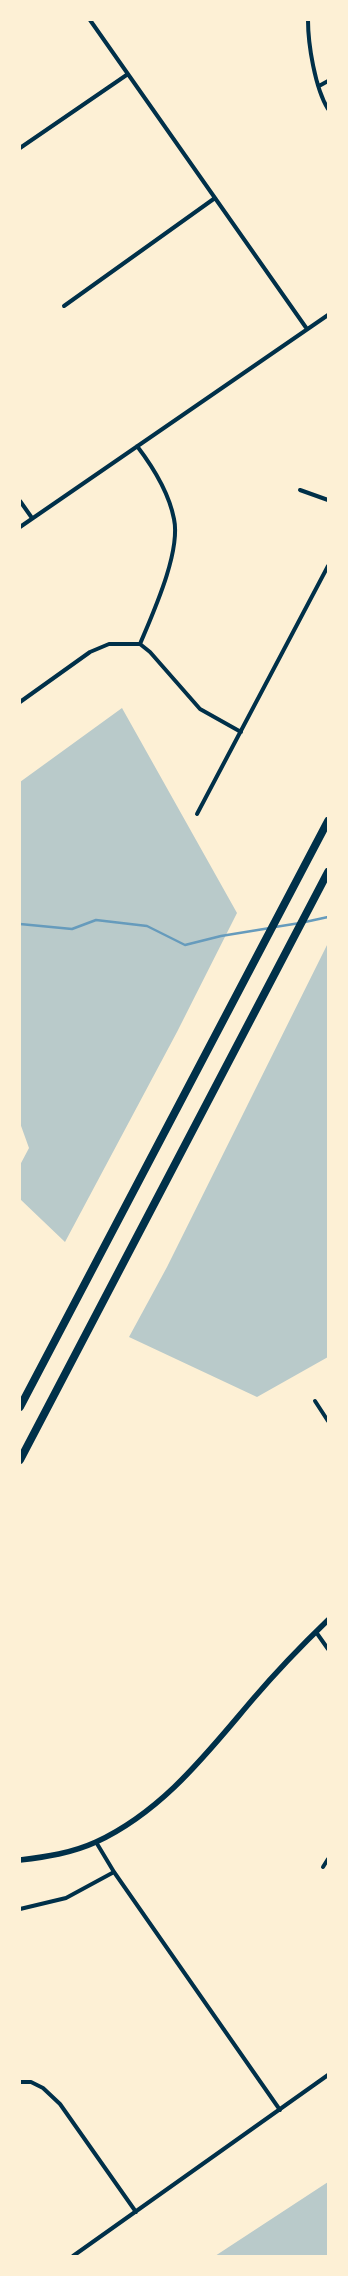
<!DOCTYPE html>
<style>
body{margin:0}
#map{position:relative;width:348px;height:2276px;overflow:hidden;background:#fdf0d5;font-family:"Golos Text",sans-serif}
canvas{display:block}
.frame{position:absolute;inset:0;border:21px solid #fdf0d5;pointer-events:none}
</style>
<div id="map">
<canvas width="348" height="2276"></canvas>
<div class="frame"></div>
</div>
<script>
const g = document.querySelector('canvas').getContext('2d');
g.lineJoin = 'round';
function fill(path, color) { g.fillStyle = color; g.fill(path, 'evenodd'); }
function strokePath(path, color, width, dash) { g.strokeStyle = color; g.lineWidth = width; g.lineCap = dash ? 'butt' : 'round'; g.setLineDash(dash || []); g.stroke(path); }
fill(new Path2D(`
 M122,708L237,913L177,1032L65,1242L20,1199V1165L29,1148L20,1123V782Z
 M328,943V1357L257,1397L129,1337L167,1267Z
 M328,2182V2256H215Z`), '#b9caca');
strokePath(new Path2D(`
 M305,922L328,917
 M20,924L72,929L96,920L147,926L185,945L221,936L270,928
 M275,927L300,923`), '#669bbc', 2.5);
strokePath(new Path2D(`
 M90,20L307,329
 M308,20C308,44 315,88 328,109
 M319,86L328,81
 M20,148L128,74
 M64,306L215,198
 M137,446C153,467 169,493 174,519C181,552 153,613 140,644
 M300,490L328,500
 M20,501L32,518
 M20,527L328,315
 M20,702L90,652L109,644H140L150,652L200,709L241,732
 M197,814L328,566
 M315,1401L328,1421
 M316,1632L328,1649
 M96,1842L114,1872L280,2110
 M323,1867L328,1859
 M20,1909L66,1898L114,1872
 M20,2082H31L43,2088L60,2104L136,2212
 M73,2256L328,2075`), '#003049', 4);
strokePath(new Path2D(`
 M20,1860C46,1857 72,1853 96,1842C163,1811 207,1753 253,1699C277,1671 302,1645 328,1620`), '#003049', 5.5);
strokePath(new Path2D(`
 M20,1407L328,821
 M20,1460L328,872`), '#003049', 8);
</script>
